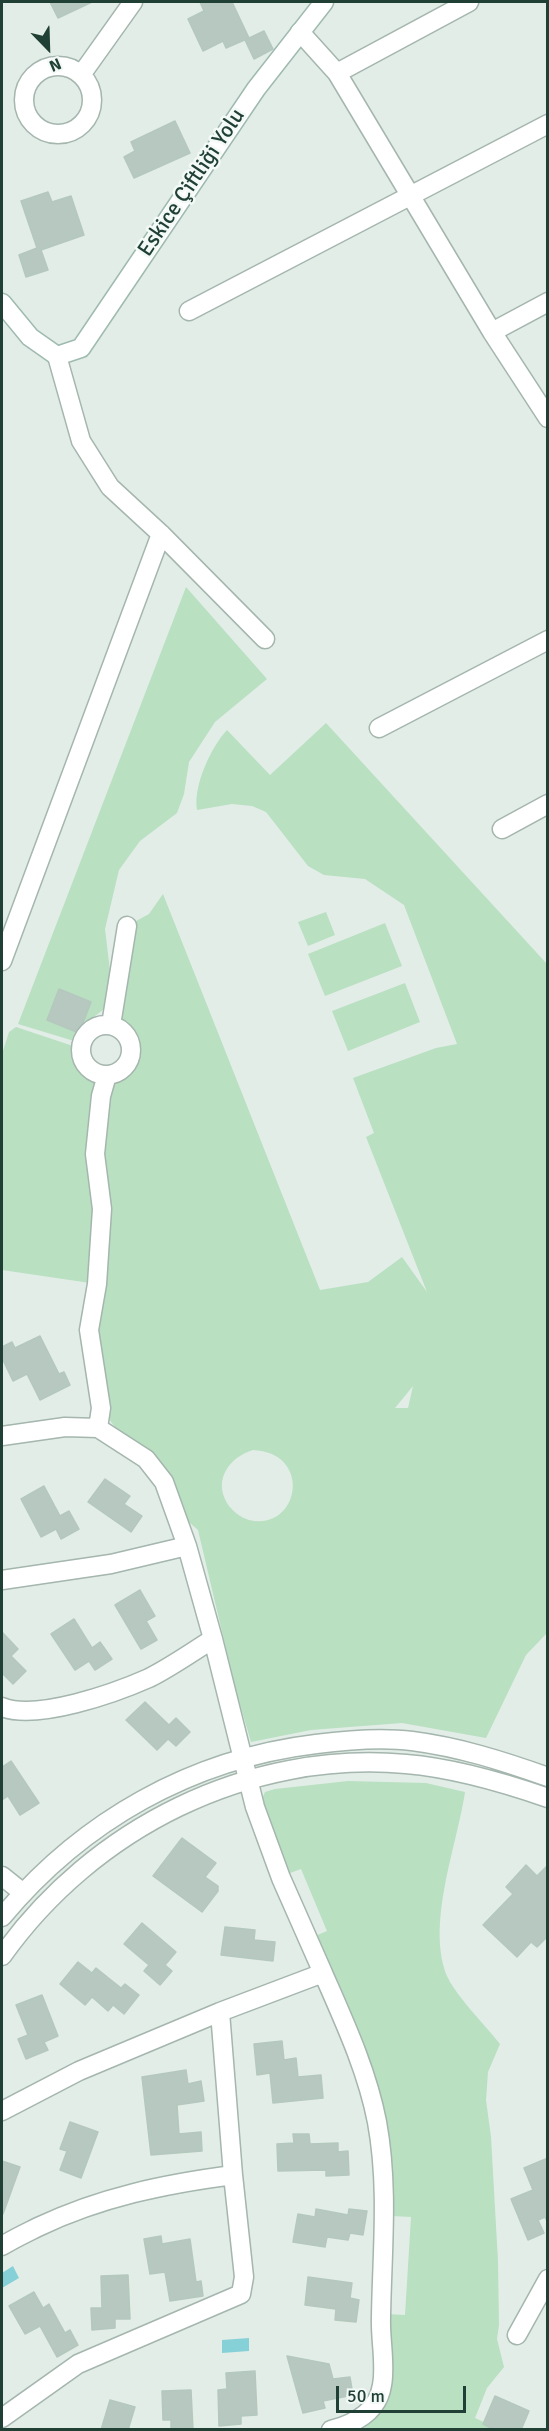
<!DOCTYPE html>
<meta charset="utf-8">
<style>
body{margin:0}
#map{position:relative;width:549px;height:2431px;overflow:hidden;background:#e2ede7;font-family:Signika,sans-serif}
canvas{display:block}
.frame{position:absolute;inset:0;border:3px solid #204035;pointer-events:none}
.north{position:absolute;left:18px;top:18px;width:60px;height:60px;-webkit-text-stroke:4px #f3f9f6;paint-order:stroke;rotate:157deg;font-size:16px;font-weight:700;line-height:24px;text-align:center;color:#204035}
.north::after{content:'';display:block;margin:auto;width:21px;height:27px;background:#204035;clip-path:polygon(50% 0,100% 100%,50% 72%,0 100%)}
.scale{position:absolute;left:336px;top:2386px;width:130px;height:27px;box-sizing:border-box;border:3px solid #204035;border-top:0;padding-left:8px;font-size:18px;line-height:21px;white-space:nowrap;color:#204035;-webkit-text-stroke:4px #f3f9f6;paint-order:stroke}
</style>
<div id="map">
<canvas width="549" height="2431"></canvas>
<div class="frame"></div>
<div class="north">N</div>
<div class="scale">50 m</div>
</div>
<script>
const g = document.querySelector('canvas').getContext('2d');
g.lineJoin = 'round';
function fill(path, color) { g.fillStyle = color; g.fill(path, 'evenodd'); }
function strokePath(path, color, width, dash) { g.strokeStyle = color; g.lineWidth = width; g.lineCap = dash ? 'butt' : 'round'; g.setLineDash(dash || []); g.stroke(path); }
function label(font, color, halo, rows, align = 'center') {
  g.font = font + ' Signika,sans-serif'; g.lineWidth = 5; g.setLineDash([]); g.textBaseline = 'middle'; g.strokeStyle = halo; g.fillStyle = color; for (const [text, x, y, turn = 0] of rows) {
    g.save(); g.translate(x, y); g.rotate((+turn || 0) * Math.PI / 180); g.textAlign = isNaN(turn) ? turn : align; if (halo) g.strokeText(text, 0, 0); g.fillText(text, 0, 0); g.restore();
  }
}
fill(new Path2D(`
 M186,587L267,679L215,722L189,762L184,794L177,813L140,841L119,870L105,929L111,979L104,1009L81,1027L74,1041L18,1024Z
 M326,723L547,964V1633L526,1655L486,1738L402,1723L311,1730L251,1742L236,1691L198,1530L175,1510L101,1408L94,1375L97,1284L2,1270V1054L9,1032L16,1027L76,1047C80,1071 88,1068 99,1084C119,1070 150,1051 118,1028L127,926L149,914L163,894L320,1290L368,1282L402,1257L427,1292L366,1137L374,1133L353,1078L436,1048L457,1044L404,905L365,879L324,875L308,866L266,812L252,806L232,804L197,810C193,786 211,747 227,730L270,775ZM413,1386L408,1408H395ZM253,1450C314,1453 299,1532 249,1520C240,1517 232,1511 227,1503C213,1479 230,1457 253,1450Z
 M326,912L335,935L308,946L298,922Z
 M385,923L402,966L325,996L308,954Z
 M405,983L420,1022L348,1051L332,1011Z
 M348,1781L426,1783L465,1792C457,1846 425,1927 448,1978C457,1997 486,2026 500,2044L488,2072L486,2100L491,2137L498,2261L499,2325L497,2339L504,2367L487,2388L475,2418L499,2429L365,2428L381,2409L386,2314L405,2315L411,2217L391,2216L387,2133L315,1936L327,1931L301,1869L290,1873L262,1799L265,1792L275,1789Z`), '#b9e0c1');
fill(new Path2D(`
 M13,2266L19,2278L2,2288V2273Z
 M249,2338V2351L222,2353V2340Z`), '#86d1d7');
const building = new Path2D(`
 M50,2H92L58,18Z
 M200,2H232L249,38L226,48L223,41L203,51L188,19L204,11Z
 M264,31L273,49L254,59L245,40Z
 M175,121L190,153L134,178L124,157L135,151L131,142Z
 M48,192L52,202L71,196L84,235L41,250L48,270L26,277L19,255L37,248L21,201Z
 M59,989L91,1002L79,1033L47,1020Z
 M40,1336L59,1374L64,1372L70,1385L40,1400L27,1374L13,1381L2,1358V1347L12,1342L15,1348Z
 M105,1479L130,1496L124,1504L142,1516L131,1532L88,1502Z
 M44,1486L60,1516L69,1511L79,1529L61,1539L56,1529L41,1537L21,1499Z
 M140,1590L155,1616L146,1621L157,1640L141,1649L115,1605Z
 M74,1619L92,1648L100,1642L112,1659L95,1670L89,1661L75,1670L51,1634Z
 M2,1632L18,1649L11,1656L26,1671L13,1684L2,1673Z
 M145,1702L169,1725L176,1718L190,1732L176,1746L168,1739L157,1750L126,1720Z
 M11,1761L39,1803L20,1815L8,1796L2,1800V1767Z
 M182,1838L216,1863L205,1877L218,1886V1891L202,1912L153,1876Z
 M526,1865L537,1876L548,1865V1936L537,1947L531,1942L517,1957L483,1925L513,1894L506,1887Z
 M142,1923L176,1952L165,1965L172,1971L160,1985L144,1971L149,1965L124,1944Z
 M225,1927L255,1930L254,1940L275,1942L273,1961L221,1955Z
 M78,1962L92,1973L96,1968L121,1988L125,1984L139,1995L124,2014L113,2005L108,2011L92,1997L85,2005L60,1984Z
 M42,1995L58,2036L44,2042L48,2050L26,2059L18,2039L28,2035L16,2005Z
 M282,2041L284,2060L296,2058L298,2077L321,2075L323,2098L273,2103L270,2073L257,2075L254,2044Z
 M186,2070L188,2084L201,2081L204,2101L177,2105L179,2134L201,2132L202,2151L151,2155L142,2077Z
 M70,2122L98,2132L81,2178L60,2170L67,2151L60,2149Z
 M293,2134H309L310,2144L338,2143V2152L348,2151L349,2175L326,2176V2170L278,2171L277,2144L294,2143Z
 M548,2158V2223L545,2217L538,2220L544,2233L528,2240L511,2199L533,2190L524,2168Z
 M2,2161L20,2167L3,2214H2Z
 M316,2209L348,2215L349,2209L367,2211L363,2235L350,2233L348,2240L327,2237L325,2247L293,2242L298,2214L315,2217Z
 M161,2236L162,2244L190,2239L196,2282L201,2281L203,2296L170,2301L165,2272L150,2274L144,2239Z
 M128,2275L130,2319H115V2328L92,2330L91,2308H102L101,2276Z
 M308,2277L352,2283L350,2298L359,2300L356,2322L335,2320L336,2309L305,2305Z
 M34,2292L43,2308L49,2304L65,2333L70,2330L78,2345L57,2357L40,2326L25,2334L9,2306Z
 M287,2356L329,2364L333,2379L350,2377L353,2395L323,2401L325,2408L303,2413Z
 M255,2371L257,2415L241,2416V2424L219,2426L218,2390L227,2389L226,2373Z
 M191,2390L193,2430H171V2420H163L162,2391Z
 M495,2396L529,2411L521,2430H495L483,2424Z
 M110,2400L135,2407L128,2430H101Z`);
fill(building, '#b7c8c0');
strokePath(building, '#b4c8be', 1.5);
const minor = new Path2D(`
 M300,32L337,73L492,332L548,418
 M24 100a34 34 0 1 1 68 0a34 34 0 1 1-68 0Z
 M337,73L469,2
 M81,75L133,2
 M189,311L548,124
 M492,332L548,302
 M57,356L81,441L110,487L161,534L265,639
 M379,728L548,640
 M502,829L548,804
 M2,961L161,534
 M111,1025L127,926
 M81 1050a25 25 0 1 1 50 0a25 25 0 1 1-50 0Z
 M2,1436L65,1427L98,1428
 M2,1580L111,1564L187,1546
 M2,1707C37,1721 115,1693 149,1678C171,1667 192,1652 213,1639
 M2,1876L22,1892
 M2,1917C82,1821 191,1759 316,1744C347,1740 380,1737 412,1741C459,1747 503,1761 548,1777
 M2,1956C93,1828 248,1750 406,1764C454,1768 502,1782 548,1798
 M323,1973C344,2021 367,2070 377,2122C389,2187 382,2252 381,2317C380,2339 386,2364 382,2385C378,2412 354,2424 331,2430
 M2,2111L79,2071L220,2012
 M2,2246C13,2239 26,2233 38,2227C101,2197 165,2184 233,2175L220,2012L323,1973L281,1878L255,1807L213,1639L187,1546L164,1482L146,1459L98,1428L101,1408L89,1330L97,1284L102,1209L95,1154L101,1096L107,1075
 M517,2335L548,2279
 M2,2418L78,2364L241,2294L244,2277L233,2175`);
const secondary = new Path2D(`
 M2,303L30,337L57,356L81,348L256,89L324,2`);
strokePath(minor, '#a4b6ae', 21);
strokePath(secondary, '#9fbaaf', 21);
strokePath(minor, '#fff', 18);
strokePath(secondary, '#fff', 18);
label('22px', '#204035', '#f3f9f6', [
 ["Eskice Çiftliği Yolu",192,183,-56]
]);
</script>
